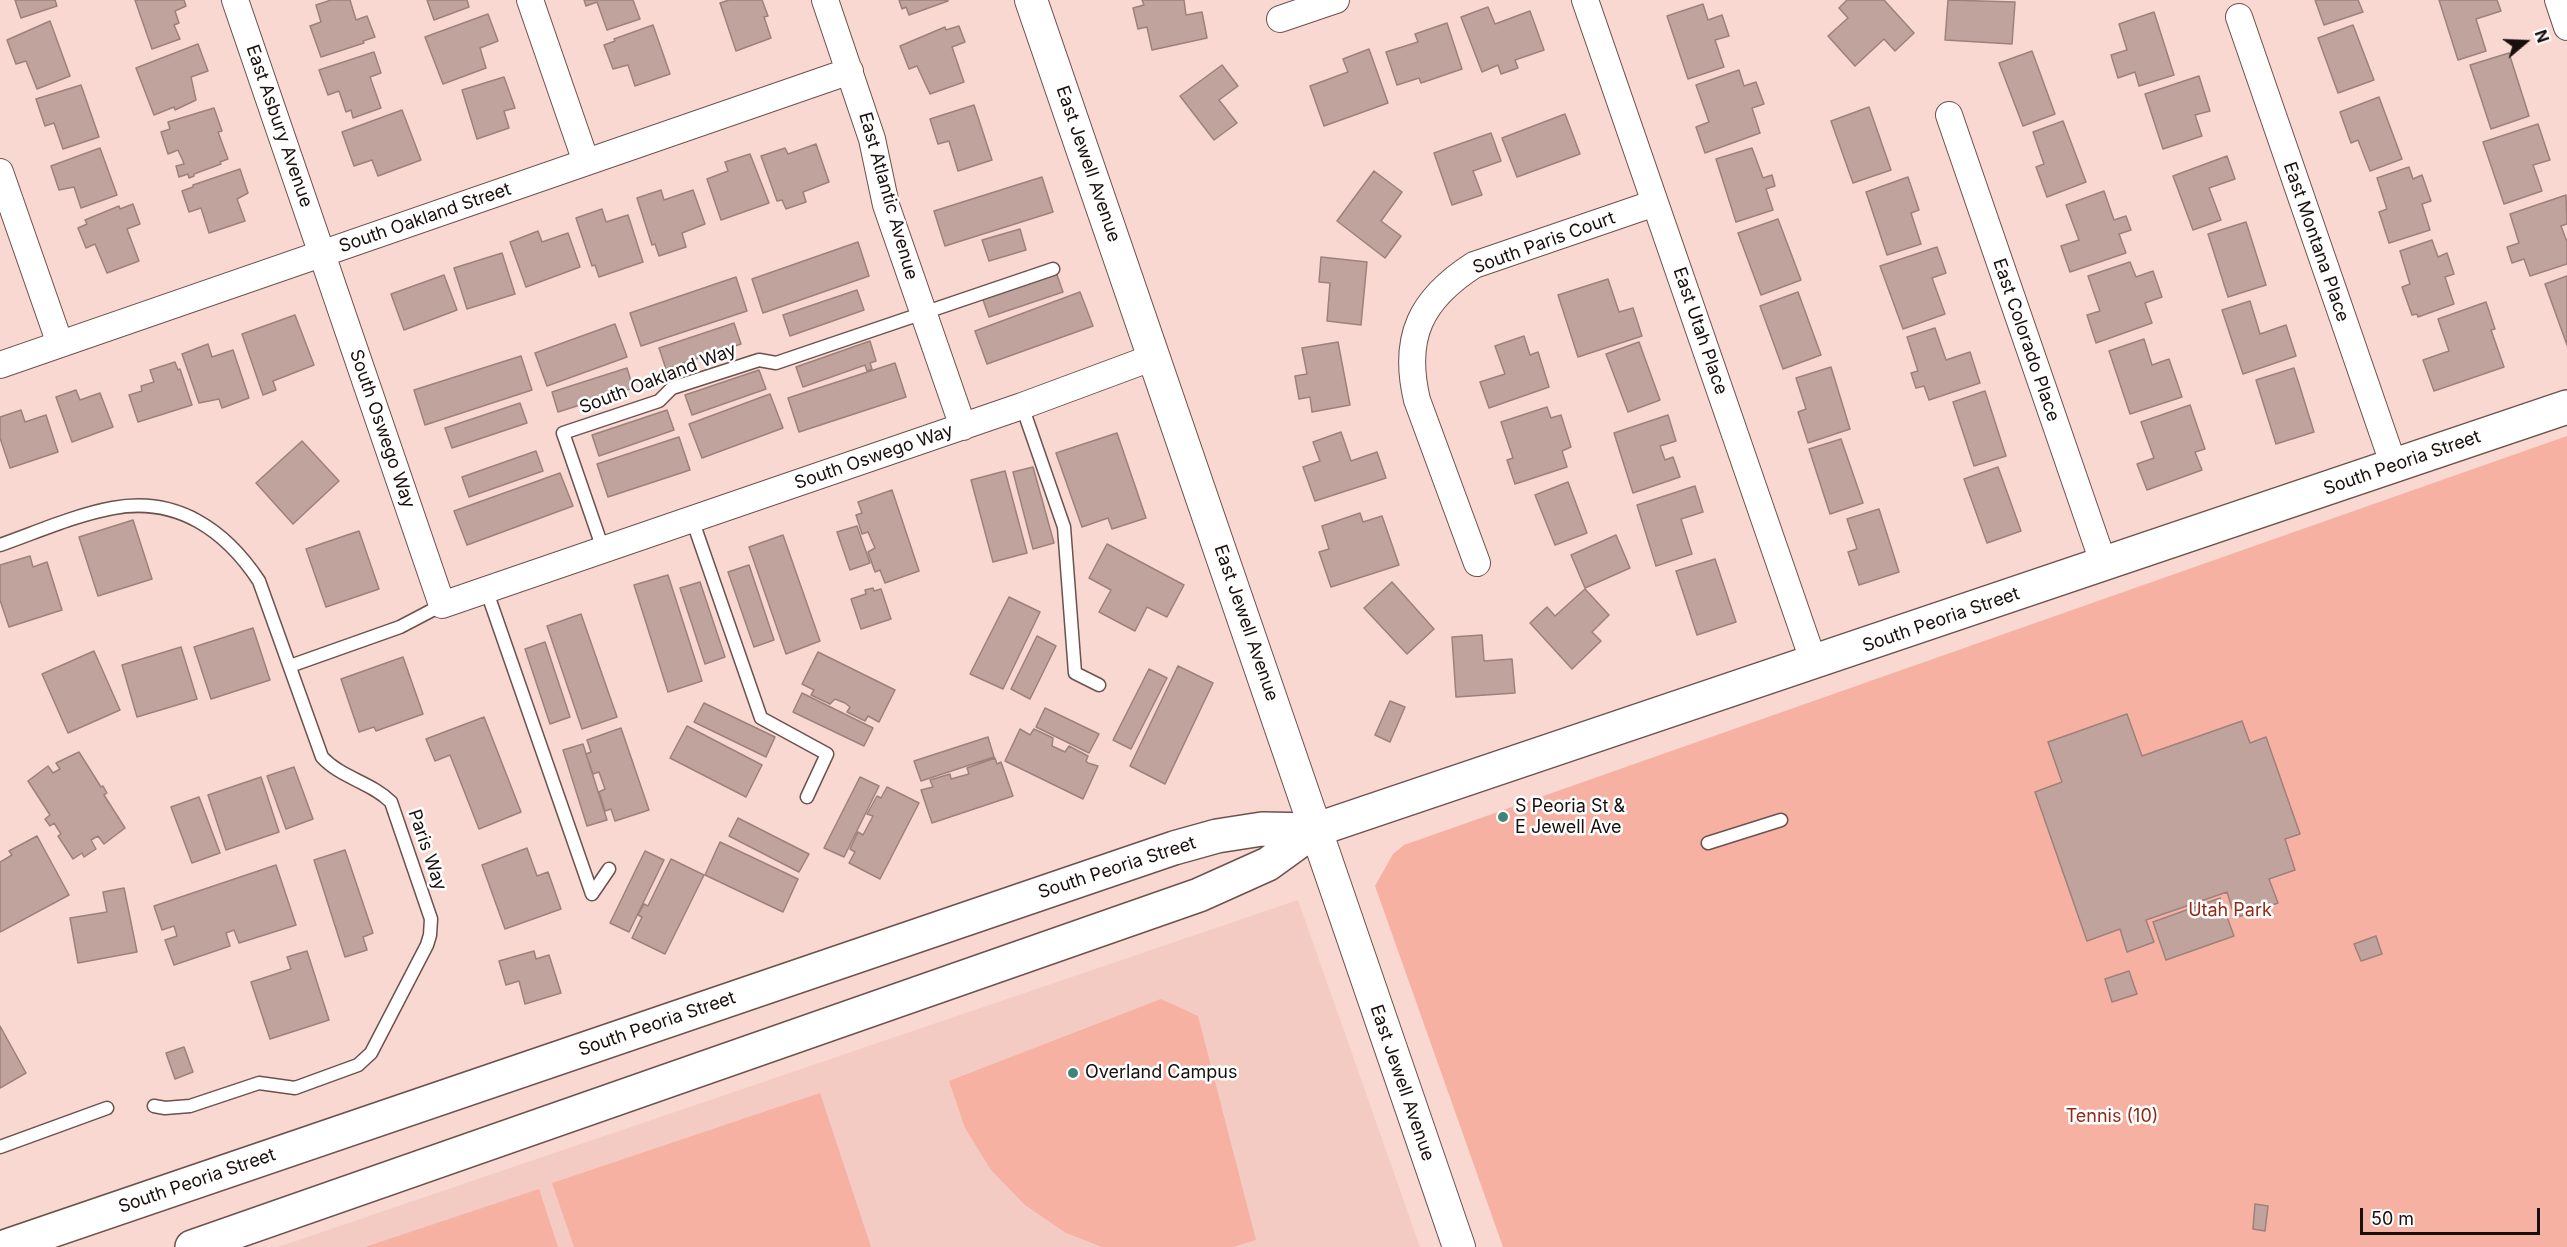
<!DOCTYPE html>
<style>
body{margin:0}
#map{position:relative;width:2567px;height:1247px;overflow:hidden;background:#f8d8d1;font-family:Inter,sans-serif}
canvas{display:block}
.north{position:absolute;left:2495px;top:12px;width:60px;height:60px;-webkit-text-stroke:4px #fff;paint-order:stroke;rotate:71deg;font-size:16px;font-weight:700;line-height:24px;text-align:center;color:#190f0d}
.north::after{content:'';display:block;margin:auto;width:21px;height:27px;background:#190f0d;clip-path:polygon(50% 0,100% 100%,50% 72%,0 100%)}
.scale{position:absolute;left:2360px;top:1208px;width:180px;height:27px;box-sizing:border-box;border:3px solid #190f0d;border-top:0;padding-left:8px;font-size:18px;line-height:21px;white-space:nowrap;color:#190f0d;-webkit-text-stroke:4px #fff;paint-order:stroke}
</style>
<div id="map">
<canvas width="2567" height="1247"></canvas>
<div class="north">N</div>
<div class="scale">50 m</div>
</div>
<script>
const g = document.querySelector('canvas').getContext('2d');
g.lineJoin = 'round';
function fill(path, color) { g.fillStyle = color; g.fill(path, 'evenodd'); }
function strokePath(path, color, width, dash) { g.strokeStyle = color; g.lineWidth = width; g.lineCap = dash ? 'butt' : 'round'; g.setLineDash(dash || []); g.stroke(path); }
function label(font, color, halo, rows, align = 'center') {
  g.font = font + ' Inter,sans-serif'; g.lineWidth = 5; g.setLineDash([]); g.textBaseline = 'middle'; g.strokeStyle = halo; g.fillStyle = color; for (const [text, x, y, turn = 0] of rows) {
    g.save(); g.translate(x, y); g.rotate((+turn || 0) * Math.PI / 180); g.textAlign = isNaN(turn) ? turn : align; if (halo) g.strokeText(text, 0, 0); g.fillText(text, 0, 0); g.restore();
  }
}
fill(new Path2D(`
 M1298,900L1420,1247H278Z`), '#f3cbc2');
fill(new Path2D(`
 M2567,436V1247H1503L1375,886L1393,854L1404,845Z
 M1161,999L1198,1016L1256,1240L1233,1247H1102L1066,1233L1025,1205L991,1170L965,1128L949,1081Z
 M820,1093L871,1247H574L552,1183Z
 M539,1189L558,1247H365Z`), '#f6b1a3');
const building = new Path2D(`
 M15,0H55L57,6L21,18Z
 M135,0H184L186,6L175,11L179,23L174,25L180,39L152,49Z
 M331,0H350L356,20L367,16L375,37L363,41L364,43L321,57L310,26L321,22L316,5Z
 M427,0H467L469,7L434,20Z
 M584,0H633L640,19L607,30L597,2L586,6Z
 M729,0H762L768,16L764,17L771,38L736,51L720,3Z
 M899,0H948V1L909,15L906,7L902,9Z
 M1142,0H1184L1186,15L1202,12L1207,38L1152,50L1147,27L1138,29L1133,8L1144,5Z
 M1847,0H1884L1914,33L1895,51L1884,39L1855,66L1828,36L1848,18L1839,8Z
 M1948,0L2015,2L2012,44L1945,40Z
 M2315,0H2358L2363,12L2324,25Z
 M2439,0H2497L2501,11L2476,19L2486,51L2458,60Z
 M1703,4L1708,20L1722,15L1729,36L1715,40L1724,67L1688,79L1667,16Z
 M1488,7L1495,24L1530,11L1544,50L1515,60L1518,68L1501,74L1498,65L1482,72L1461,17Z
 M2154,12L2174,75L2139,86L2135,72L2118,78L2111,55L2127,50L2119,24Z
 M488,14L498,41L480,48L486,68L443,84L425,37Z
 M50,21L70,76L37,89L26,61L16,64L7,40Z
 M1447,23L1462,69L1421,83L1419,78L1397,85L1386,52L1418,42L1415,34Z
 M653,25L670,74L635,86L628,65L613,69L604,45L615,41L614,39Z
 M2353,25L2374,80L2338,93L2318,38Z
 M959,26L965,42L952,47L964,82L930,94L917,66L909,69L900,46L945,27L946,30Z
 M198,44L208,71L191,77L196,100L175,110L174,107L154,115L136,68Z
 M1369,49L1388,103L1324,126L1310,86L1348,72L1343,59Z
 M2032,51L2055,114L2023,126L1999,63Z
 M374,52L381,73L370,77L381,108L353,118L351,110L346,112L339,91L328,95L319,70Z
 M2509,53L2529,116L2491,129L2470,65Z
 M1222,65L1238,86L1219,100L1237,123L1214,140L1180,96Z
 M1739,70L1744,86L1756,82L1764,104L1752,108L1760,133L1705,153L1696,127L1709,122L1696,85Z
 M2199,76L2210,111L2195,115L2202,136L2163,149L2145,94Z
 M504,77L515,108L504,111L509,128L477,139L462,90Z
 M81,85L99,137L63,149L54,123L45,126L36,99Z
 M2379,97L2402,159L2370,171L2358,140L2351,143L2340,112Z
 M974,105L992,160L958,171L949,141L938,144L930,119Z
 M1869,107L1891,170L1853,183L1831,121Z
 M214,108L222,131L218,132L228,159L220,162L221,164L194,174V176L189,178L188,174L179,177L176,166L184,164L183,161L178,150L168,154L161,132L170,129L168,122Z
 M402,110L421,160L378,176L372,160L354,166L342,132Z
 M1565,114L1580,154L1517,177L1502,138Z
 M2063,121L2086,182L2047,197L2036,167L2044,164L2033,132Z
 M2538,124L2550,160L2533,165L2542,191L2504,204L2483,142Z
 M1491,133L1501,161L1473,171L1482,195L1452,205L1434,153Z
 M816,144L829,182L803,192L806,202L786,209L782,200L777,201L761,156L785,148L788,154Z
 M100,148L117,195L81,208L74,187L59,190L51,166Z
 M1752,148L1763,178L1772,175L1775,186L1766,189L1773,210L1736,222L1716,159Z
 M750,154L769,203L721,220L707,179L728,171L725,162Z
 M2227,156L2235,179L2209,188L2221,220L2193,230L2173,176Z
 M2409,167L2413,179L2422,175L2431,201L2422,204L2430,230L2389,243L2379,212L2387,209L2377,178Z
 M240,169L248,193L237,199L245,221L209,233L201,208L189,212L182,191L193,187V185Z
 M1374,171L1402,192L1381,221L1401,236L1385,258L1337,221Z
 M1042,177L1053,212L945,246L934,211Z
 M1908,177L1919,210L1911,213L1921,244L1887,255L1866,192Z
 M661,190L664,200L693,190L705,224L682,233L686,247L659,256L655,244L652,245L637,198Z
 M2104,191L2114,220L2126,216L2131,230L2119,234L2126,253L2070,272L2061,246L2079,240L2066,205Z
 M2566,195L2567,224L2561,226L2567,242V264L2530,276L2524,259L2512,263L2507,247L2519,243L2510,214Z
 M133,204L140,224L127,229L139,261L107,273L95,244L86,248L78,228L87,224L85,220L119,206L120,209Z
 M602,209L606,222L628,215L643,262L599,277L595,265L592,266L576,218Z
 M1778,219L1801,280L1761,295L1738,233Z
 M2246,222L2266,285L2228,297L2208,234Z
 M1020,229L1026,250L989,261L982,240Z
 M538,231L542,242L568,233L580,267L526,287L510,242Z
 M2432,240L2438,257L2447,253L2454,274L2445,277L2454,304L2418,317L2417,314L2412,315L2402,287L2410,284L2400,251Z
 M858,242L869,276L763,313L752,279Z
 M1937,247L1946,273L1932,278L1945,314L1903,329L1880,266Z
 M502,253L515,294L467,309L454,268Z
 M1321,257L1367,262L1361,325L1327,321L1330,283L1319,282Z
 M2130,262L2136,277L2153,271L2162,297L2145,303L2152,323L2096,343L2087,315L2100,311L2088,276Z
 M1056,272L1063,292L989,317L982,297Z
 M444,275L457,310L404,330L391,294Z
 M2567,276V345L2545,284Z
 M736,277L747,311L641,346L630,313Z
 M1608,279L1619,312L1633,308L1642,336L1578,357L1558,295Z
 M857,290L864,310L790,336L783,315Z
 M1080,292L1093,326L987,364L975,331Z
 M1798,292L1821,355L1783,369L1760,306Z
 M2250,301L2260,334L2286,325L2296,356L2243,374L2222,310Z
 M2486,302L2495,329L2491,330L2504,367L2434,391L2423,360L2449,351L2438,319Z
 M295,315L314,365L273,381L276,390L263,395L242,334Z
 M734,323L741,344L666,369L659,348Z
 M615,324L627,357L547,386L535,353Z
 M1935,328L1946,360L1970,352L1980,383L1929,400L1924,386L1916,388L1911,373L1918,371L1907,337Z
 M1524,336L1530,355L1538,352L1549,387L1489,408L1480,382L1505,374L1495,346Z
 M2144,339L2152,365L2169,359L2182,397L2130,414L2109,351Z
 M870,341L876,361L870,363L872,369L867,371L865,365L803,387L796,367Z
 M1338,342L1350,405L1312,412L1310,397L1299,399L1295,376L1307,374L1302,348Z
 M1639,342L1660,400L1628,412L1606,354Z
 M208,344L212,357L233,350L249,398L222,408L219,399L199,403L182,354Z
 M521,356L532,390L425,425L414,390Z
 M175,362L178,370L180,369L192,405L138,422L129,395L142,391L141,386L154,382L150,370Z
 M895,363L906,397L799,432L788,398Z
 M1831,367L1850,429L1808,443L1798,412L1806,409L1796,378Z
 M627,368L633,388L558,412L552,392Z
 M2294,368L2314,432L2276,444L2256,380Z
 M759,370L766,389L692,415L685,395Z
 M76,390L80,400L100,393L113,427L72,442L56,397Z
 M1985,391L2006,456L1974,466L1953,402Z
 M770,394L783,428L702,458L689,424Z
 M520,403L527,423L452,448L445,428Z
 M2190,405L2205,449L2195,452L2202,470L2147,490L2137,464L2154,458L2141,422Z
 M1547,407L1551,418L1561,415L1571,447L1562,451L1567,467L1515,484L1507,460L1513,458L1501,422Z
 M21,410L25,422L46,415L58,452L10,468L0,438V417Z
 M667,410L674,430L599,456L592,435Z
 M1668,415L1676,441L1660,446L1665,460L1673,457L1680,477L1633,493L1614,433Z
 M1341,432L1351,461L1377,452L1386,478L1315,501L1303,467L1320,461L1313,442Z
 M1117,433L1146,518L1112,529L1108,518L1082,527L1056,453Z
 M679,437L690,470L608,497L597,464Z
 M1841,439L1863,503L1830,514L1809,449Z
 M302,441L339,481L293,524L256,483Z
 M536,451L543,471L469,497L462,477Z
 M1033,467L1054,543L1033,549L1013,472Z
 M1998,467L2021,531L1987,543L1964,479Z
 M1005,471L1027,553L993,562L971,480Z
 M560,473L573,506L467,545L454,511Z
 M1568,482L1587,533L1555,545L1535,495Z
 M1695,486L1703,512L1681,519L1692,554L1656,566L1637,505Z
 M892,490L919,571L885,583L880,570L875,572L868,552L875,548L868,532L862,534L856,515L862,513L858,502Z
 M1879,509L1899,572L1859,585L1848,552L1857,549L1847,519Z
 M1360,513L1363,522L1382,516L1399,565L1331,587L1319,552L1329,549L1322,526Z
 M133,520L152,579L98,596L79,537Z
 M857,526L870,563L850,570L837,532Z
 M359,531L379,589L326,607L306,549Z
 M783,535L820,641L786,654L749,547Z
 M1616,535L1630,568L1585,588L1571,555Z
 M1107,544L1184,585L1167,617L1147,607L1135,631L1099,612L1111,590L1089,578Z
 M30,556L33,567L47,562L62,610L9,627L0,600V565Z
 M1715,559L1736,622L1697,635L1676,571Z
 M749,565L774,640L754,647L728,572Z
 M668,575L702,681L668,692L634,585Z
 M700,582L725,657L705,664L680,588Z
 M1392,582L1434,629L1407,654L1364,608Z
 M873,588L874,591L881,589L891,619L861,629L851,599L866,594L865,590Z
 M1585,589L1609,615L1592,632L1601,641L1572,669L1530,623L1547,607L1555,616Z
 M1009,597L1040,612L1003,689L970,674Z
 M581,614L617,717L582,729L547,626Z
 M253,628L270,680L211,699L194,647Z
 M1482,635L1484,661L1512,659L1515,693L1456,697L1452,637Z
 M1037,636L1056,646L1030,699L1011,689Z
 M545,642L570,717L550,724L525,649Z
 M181,647L197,699L137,717L122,665Z
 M94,651L120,710L68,733L42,674Z
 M818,652L895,690L879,722L868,716L865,721L847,712L850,707L845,703L835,699L830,704L811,695L814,690L802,684Z
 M403,657L423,714L376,731L374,727L359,732L341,679Z
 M1178,666L1213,683L1165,784L1130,766Z
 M1149,669L1167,678L1131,749L1113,740Z
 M802,693L873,728L864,746L793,712Z
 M1390,701L1405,707L1390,742L1375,735Z
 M704,703L775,737L766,757L694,722Z
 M1045,708L1099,734L1089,753L1036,727Z
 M2127,714L2142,756L2242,721L2250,743L2266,737L2300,834L2285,839L2295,870L2269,879L2278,903L2235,918L2227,892L2146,920L2154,942L2127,952L2120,929L2087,941L2035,792L2062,782L2048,742Z
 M484,717L521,812L479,829L450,755L435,761L426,739Z
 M687,726L762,765L746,797L670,758Z
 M621,728L649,810L615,821L611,809L605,811L599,792L605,789L599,772L593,774L586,754L591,752L587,740Z
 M1020,729L1030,735L1034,729L1053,738L1052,746L1065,752L1069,746L1088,756L1086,761L1088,763L1098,766L1083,799L1005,761Z
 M988,737L994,757L921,781L914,761Z
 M583,744L607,820L587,826L563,750Z
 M79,752L101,787L103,786L107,793L104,795L125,828L104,844L98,836L91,840L96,849L84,857L82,853L73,859L58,836L61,834L54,823L50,826L45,819L50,815L28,781L48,766L53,773L60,769L56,763Z
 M995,758L997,764L1001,762L1013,796L932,823L921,790L933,787L930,780L950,774L951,779L969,774L967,768Z
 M294,767L313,819L286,829L267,776Z
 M261,777L279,832L226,850L208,795Z
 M860,777L879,786L844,857L824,848Z
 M887,787L919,803L880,879L849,863L855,852L850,849L858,832L863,835L873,816L867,814L877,796L881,798Z
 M199,797L220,853L192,863L171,807Z
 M738,818L809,854L799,872L729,836Z
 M37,836L69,895L0,932V862L12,855L9,851Z
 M720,842L798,879L783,912L705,875Z
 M527,848L537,876L548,872L561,909L505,929L482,865Z
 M345,850L373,933L363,937L367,950L345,957L314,860Z
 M645,851L664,860L629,932L610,923Z
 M671,859L704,875L665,954L632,938L642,917L638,915L644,904L648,906Z
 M276,865L296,925L239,943L234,930L226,933L230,946L174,965L165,940L177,936L174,926L162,930L154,906Z
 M124,888L137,952L78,963L70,918L107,912L103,892Z
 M2220,898L2234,936L2166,960L2153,922Z
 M2376,936L2382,954L2361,961L2354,944Z
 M307,951L329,1020L270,1039L251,982L291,969L287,957Z
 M534,951L536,959L549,955L561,993L525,1004L519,981L506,985L499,961Z
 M2129,971L2137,994L2112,1002L2105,979Z
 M0,1026L26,1073L0,1088Z
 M184,1047L193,1072L175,1079L166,1053Z
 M2255,1204L2268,1206L2265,1231L2253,1229Z`);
fill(building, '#c1a39d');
strokePath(building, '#9d817a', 1.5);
const service = new Path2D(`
 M1022,406L1064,527L1075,673L1099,685
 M692,519L761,718L827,754L807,797
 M0,545C37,532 75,515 113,508C178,496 226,531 259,581L322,757C341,778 371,782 391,802L431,919L430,935L427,945L371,1053L358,1065L295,1088L259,1083L190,1106L165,1108L154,1106
 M603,549L563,433L659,401L672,388L759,360L776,363L1053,269
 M486,589L592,894L609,869
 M290,666L400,627L442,605
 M1708,843L1781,820
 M0,1147L107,1108`);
const minor = new Path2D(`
 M235,0L442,605L1022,406L1154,357
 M530,0L586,162
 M825,0L872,139L886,205L963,427
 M1585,0L1814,663
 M2558,0L2567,27
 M2239,17L2394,466
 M1280,19L1336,0
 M1949,115L2104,565
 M0,172L60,344
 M0,365L850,71
 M1477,563L1417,400C1402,337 1421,299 1474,265L1655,203`);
const tertiary = new Path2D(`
 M1031,0L1459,1247`);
const secondary = new Path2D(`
 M4,1247L1174,848L1217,836L1262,829L1315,830
 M192,1247L1199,895L1268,864L1315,830L2567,407`);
strokePath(service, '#6c514c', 15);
strokePath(minor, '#6c514c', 28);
strokePath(tertiary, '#6c514c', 34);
strokePath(secondary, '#6c514c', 36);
strokePath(service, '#fff', 12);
strokePath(minor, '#fff', 26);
strokePath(tertiary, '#fff', 32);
strokePath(secondary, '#fff', 33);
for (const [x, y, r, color] of [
 [1503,817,6,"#3f8379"],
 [1073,1073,6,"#3f8379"]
]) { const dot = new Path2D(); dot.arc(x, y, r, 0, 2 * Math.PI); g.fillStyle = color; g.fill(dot); strokePath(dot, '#fff', 2); }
label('18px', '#190f0d', '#fff', [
 ["East Asbury Avenue",279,126,71],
 ["East Jewell Avenue",1088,164,71],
 ["East Atlantic Avenue",888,196,74],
 ["South Oakland Street",425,218,-19],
 ["East Montana Place",2316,242,71],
 ["South Paris Court",1544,243,-20],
 ["East Utah Place",1700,331,71],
 ["East Colorado Place",2026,340,71],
 ["South Oakland Way",658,379,-21],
 ["South Oswego Way",382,429,71],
 ["South Oswego Way",874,457,-19],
 ["South Peoria Street",2402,463,-19],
 ["South Peoria Street",1941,620,-19],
 ["East Jewell Avenue",1246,623,71],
 ["Paris Way",427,850,71],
 ["South Peoria Street",1117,868,-18],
 ["South Peoria Street",657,1024,-19],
 ["East Jewell Avenue",1402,1083,71],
 ["South Peoria Street",197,1181,-19]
]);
label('18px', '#190f0d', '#fff', [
 ["S Peoria St &",1515,807],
 ["E Jewell Ave",1515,828],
 ["Overland Campus",1085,1073]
], 'left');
label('18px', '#942816', '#fff', [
 ["Utah Park",2230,911],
 ["Tennis (10)",2112,1117]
]);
</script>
